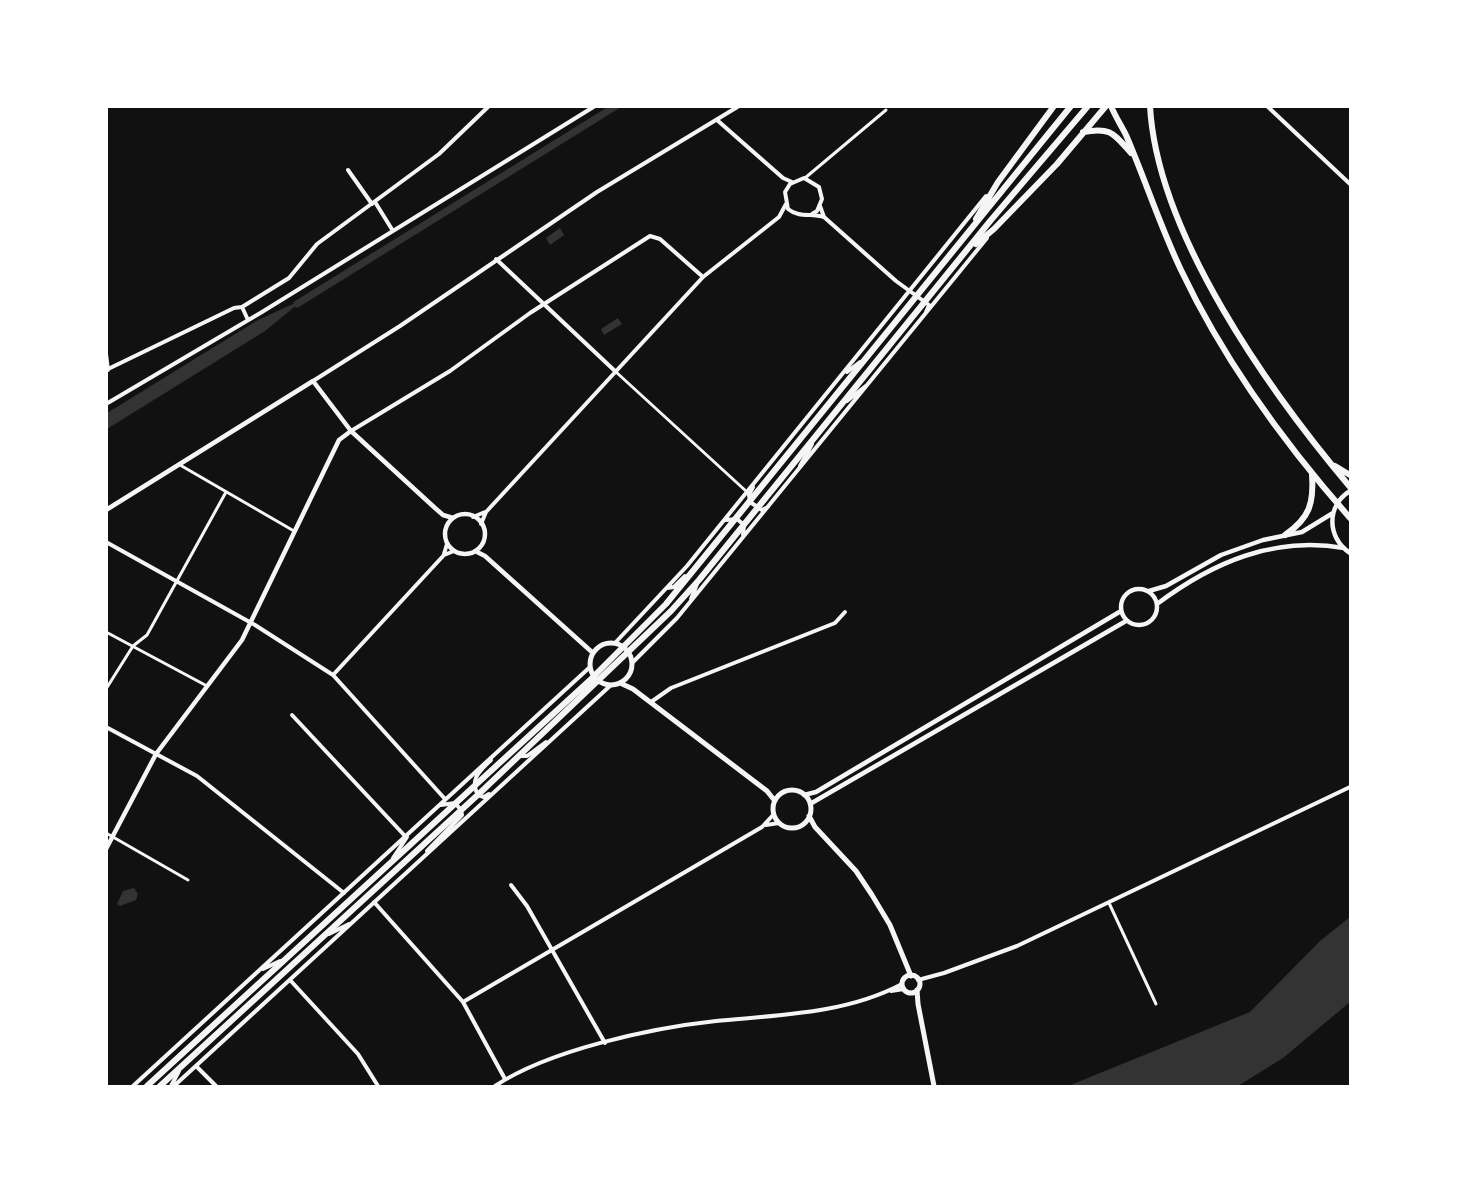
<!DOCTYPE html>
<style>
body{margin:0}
#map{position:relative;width:1457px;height:1193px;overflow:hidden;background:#111;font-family:"Asap Condensed",sans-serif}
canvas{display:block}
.frame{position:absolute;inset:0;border:108px solid #fff;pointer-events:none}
</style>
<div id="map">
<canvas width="1457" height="1193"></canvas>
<div class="frame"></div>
</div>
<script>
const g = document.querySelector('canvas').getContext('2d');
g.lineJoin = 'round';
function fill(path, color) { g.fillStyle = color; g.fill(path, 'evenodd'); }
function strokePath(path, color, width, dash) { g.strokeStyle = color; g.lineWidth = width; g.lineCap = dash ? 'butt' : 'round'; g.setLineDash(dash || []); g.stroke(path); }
fill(new Path2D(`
 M560,228L564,235L550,245L546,238Z
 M304,299L265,331L107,429V413L258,320Z
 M618,318L622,324L604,335L601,329Z
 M134,888L138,894L136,900L120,906L117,904L123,891Z
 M1350,917V1002L1283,1058L1238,1086H1068L1250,1012L1320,941Z`), '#333');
strokePath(new Path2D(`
 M297,304L616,106`), '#333', 7);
strokePath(new Path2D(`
 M805,178L886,110
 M616,372L747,492
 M180,465L294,531
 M106,632L207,686
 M106,689L133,646L147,635L226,492
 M106,833L188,880
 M1109,903L1156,1004`), '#f5f5f5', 3);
strokePath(new Path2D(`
 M1267,106L1350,184
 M717,120L783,178L792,182
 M348,170L372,204
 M375,202L393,231
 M820,206L824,217L896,281L929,305L926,312
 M812,214L817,211L822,199L819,187L804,178L790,184L785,192L788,209C799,218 811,213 824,217
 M496,259L616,372
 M242,307L248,320
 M106,354L108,370
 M106,370L234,308L242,307L289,278L317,244L439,154L489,106
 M847,372L860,362
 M313,381L400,326L597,192L739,106
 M847,401L867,385
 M106,404L262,312L595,106
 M351,431L450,371L530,313L650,236L660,239L703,277
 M800,466L812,444
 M753,487L749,495L750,502L762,510L768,507
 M473,517L485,512
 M726,520L737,519L744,525L743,535
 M481,524L486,512L703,277L779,217L786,204
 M106,542L255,625L333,675L445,799
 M444,554L447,544
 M667,588L674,587L685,576
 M691,599L697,584
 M615,643L687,566L986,196
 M632,663L677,618L987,238
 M333,675L444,555L454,551
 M651,702L671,688L835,623L845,612
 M292,715L405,836
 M106,727L197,776L344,893
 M520,756H527L546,742
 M489,794L484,797L478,795C469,779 480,771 491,760
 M766,825L779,823
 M427,851L462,815L461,810L455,803L441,805
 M393,858L407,837
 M511,885L527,906L605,1043
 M374,902L463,1002L505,1079
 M329,934L349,924
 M263,969L280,961
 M290,980L358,1054L378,1086
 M918,980L944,973L1017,946L1350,787
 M891,991L904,989
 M463,1002L762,827L774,814
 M196,1066L216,1086
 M133,1086L590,667
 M171,1086L179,1071
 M174,1086L611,685
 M495,1086C549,1050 651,1028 716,1021C778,1015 846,1014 902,984`), '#f5f5f5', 4);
strokePath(new Path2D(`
 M1350,491C1326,506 1327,538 1350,553
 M106,510L313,381L351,431L435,508L443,515L453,518
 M445 534a20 20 0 1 1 40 0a20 20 0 1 1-40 0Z
 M475,551L485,556L593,653
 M1121 607a18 18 0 1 1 36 0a18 18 0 1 1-36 0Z
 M1149,591L1166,586L1221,555L1263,540L1302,532L1333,513
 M1157,604C1213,562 1274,536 1344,548
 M804,795L816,792L1121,611
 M810,804L1126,621
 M106,849L156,754L242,640L339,440L351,431`), '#f5f5f5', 4.5);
strokePath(new Path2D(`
 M590 664a21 21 0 1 1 42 0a21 21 0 1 1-42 0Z
 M620,683L633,689L767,791L775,801
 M773 809a19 19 0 1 1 38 0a19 19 0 1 1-38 0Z
 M809,816L815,827L856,871L872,895L890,925L911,976
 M902 984a9 9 0 1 1 18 0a9 9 0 1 1-18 0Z
 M917,990L918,1004L934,1086`), '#f5f5f5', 5);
strokePath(new Path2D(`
 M1111,106C1115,116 1121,125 1126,135C1145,179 1160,226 1181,270C1224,361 1284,443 1350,518
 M1150,106C1157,234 1270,392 1350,487
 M1083,132C1111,127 1113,133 1131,153
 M976,219L998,182L1054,106
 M976,244L994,229L1057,164L1106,106
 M1335,466L1350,475
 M1285,535C1310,518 1314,503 1312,474
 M147,1086L589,681L666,604L1071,106
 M160,1086L482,791L671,611L699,580L991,220L1088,106`), '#f5f5f5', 6);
</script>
